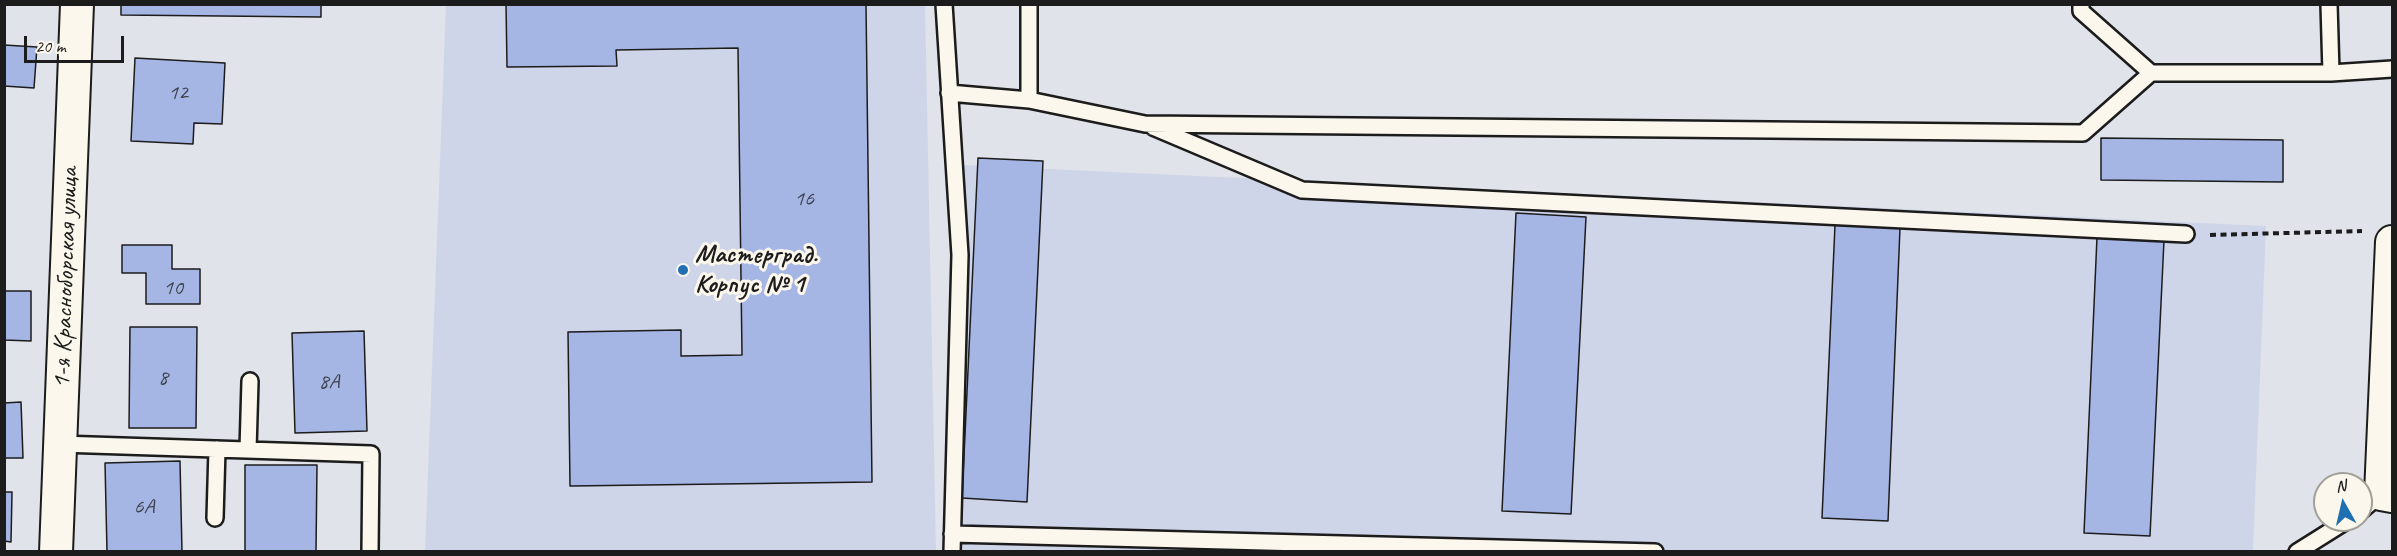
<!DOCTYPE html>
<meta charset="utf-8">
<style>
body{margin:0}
#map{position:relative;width:2397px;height:556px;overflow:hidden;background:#e1e3ea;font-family:Caveat,sans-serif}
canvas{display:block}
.frame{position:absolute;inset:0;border:6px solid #1c1c1c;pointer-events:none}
.north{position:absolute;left:2313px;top:472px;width:60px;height:60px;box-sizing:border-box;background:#fbf7ec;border:2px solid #a29f99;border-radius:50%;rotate:352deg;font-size:16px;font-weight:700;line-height:24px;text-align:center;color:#1c1c1c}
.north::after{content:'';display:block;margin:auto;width:21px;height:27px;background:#1f6fb2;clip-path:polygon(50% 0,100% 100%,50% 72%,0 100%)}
.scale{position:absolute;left:24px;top:36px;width:100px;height:27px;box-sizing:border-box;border:3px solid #1c1c1c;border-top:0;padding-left:8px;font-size:18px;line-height:21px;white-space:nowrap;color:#1c1c1c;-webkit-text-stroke:4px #fbf7ec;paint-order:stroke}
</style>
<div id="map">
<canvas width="2397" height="556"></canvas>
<div class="frame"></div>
<div class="north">N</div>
<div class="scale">20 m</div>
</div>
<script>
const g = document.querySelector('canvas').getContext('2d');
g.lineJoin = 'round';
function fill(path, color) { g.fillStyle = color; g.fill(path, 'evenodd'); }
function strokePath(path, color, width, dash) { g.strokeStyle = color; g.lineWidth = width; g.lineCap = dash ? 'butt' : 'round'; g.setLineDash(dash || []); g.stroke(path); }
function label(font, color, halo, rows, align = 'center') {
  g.font = font + ' Caveat,sans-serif'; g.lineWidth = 6; g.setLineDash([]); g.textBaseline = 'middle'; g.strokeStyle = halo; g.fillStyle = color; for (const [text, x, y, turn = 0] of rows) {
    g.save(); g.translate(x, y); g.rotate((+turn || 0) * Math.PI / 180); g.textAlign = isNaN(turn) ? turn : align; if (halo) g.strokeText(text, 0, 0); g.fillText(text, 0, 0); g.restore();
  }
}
fill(new Path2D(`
 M446,5H925L936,551H425Z
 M964,165L2266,226L2253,550L959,552Z`), '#cfd5e8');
const building = new Path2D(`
 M121,4H321V17L121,15Z
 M506,4H866L872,482L570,486L568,332L681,330V356L742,355L738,48L616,50L617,66L507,67Z
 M4,45L37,47L34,88L4,86Z
 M135,58L225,63L222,124L194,123L193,144L131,141Z
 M2101,138L2283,140V182L2101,180Z
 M978,158L1043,161L1027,502L962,498Z
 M1516,213L1586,217L1571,514L1502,511Z
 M1835,225L1900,228L1888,521L1822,518Z
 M2097,237L2164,240L2150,536L2084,533Z
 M122,245H172V269H200V304H146V273H122Z
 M4,291H31V341L4,340Z
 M130,327H197L196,428H129Z
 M364,331L367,431L295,433L292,333Z
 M21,402L23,458H4V403Z
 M180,461L182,552H107L105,463Z
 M245,465H317L316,552H245Z
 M4,492H12L11,542L4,541Z`);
fill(building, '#a5b5e4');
strokePath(building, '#1c1c1c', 1.5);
const lane = new Path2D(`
 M944,4L960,255L952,552
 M1029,4V100L1145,124L2083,133L2151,73
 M2081,4V11L2151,73H2331L2329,4
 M2331,73L2392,69
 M949,93L1029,100
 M1153,127L1302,190L2186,234
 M60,444L371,454L370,552
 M248,450L250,381
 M2361,511L2381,494
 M215,518L217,449
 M952,534L1655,552
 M2297,552L2348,520`);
const street = new Path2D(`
 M2392,242L2381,494L2392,496
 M56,552L77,4`);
strokePath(lane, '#1c1c1c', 20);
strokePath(street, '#1c1c1c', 36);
strokePath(new Path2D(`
 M2210,235L2362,231`), '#1c1c1c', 4, [6, 4.5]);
strokePath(lane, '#fbf7ec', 15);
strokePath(street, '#fbf7ec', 32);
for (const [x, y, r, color] of [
 [683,270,6,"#1f6fb2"]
]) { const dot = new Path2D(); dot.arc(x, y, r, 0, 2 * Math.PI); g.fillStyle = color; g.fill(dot); strokePath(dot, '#fbf7ec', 2); }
label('22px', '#3e424e', null, [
 ["12",178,93],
 ["16",804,199],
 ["10",173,288],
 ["8",163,378],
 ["8А",329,382],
 ["6А",144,507]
]);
label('bold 26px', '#1c1c1c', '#fbf7ec', [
 ["Мастерград.",695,255],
 ["Корпус № 1",695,285]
], 'left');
label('26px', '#1c1c1c', '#fbf7ec', [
 ["1-я Красноборская улица",66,278,-88]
]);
</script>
